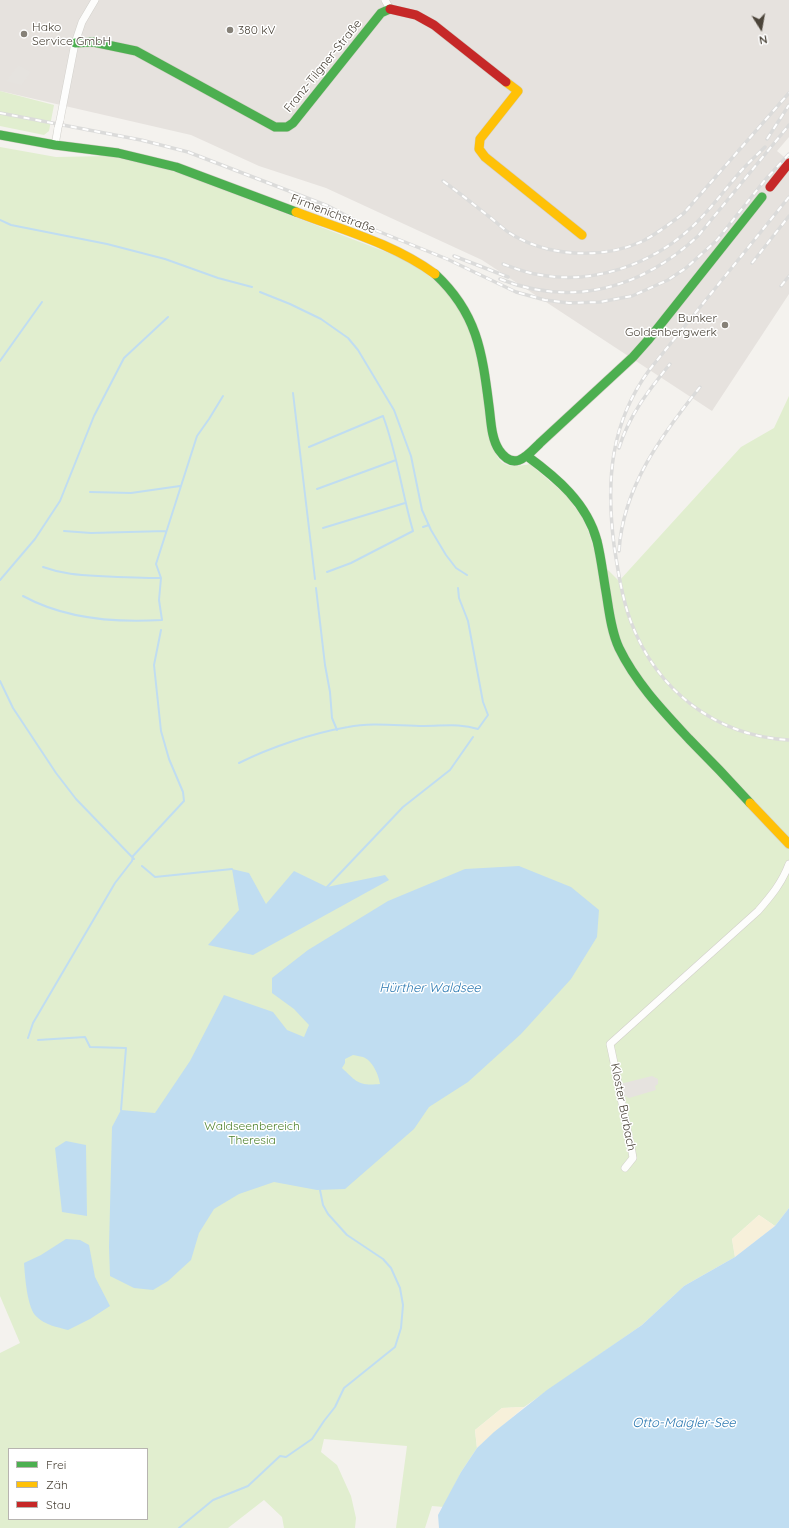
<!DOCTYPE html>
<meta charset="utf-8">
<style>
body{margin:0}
#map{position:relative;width:789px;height:1528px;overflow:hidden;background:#f4f2ee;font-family:Quicksand,sans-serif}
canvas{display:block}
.legend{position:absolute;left:8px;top:1448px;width:140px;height:72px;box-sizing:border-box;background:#fff;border:1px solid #b7b4b0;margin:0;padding:5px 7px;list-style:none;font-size:12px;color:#4b4439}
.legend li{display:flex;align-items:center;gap:8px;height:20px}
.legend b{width:20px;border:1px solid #b7b4b0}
.north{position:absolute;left:741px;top:8px;width:40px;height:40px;-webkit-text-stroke:3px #fff;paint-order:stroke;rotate:169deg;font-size:11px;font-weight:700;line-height:16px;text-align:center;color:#4b4439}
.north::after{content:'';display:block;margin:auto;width:14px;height:18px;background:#4b4439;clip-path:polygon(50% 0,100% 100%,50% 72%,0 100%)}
</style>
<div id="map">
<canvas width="789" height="1528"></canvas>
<ul class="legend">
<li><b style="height:5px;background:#4caf50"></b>Frei</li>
<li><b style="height:5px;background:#ffc107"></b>Zäh</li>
<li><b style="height:5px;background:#c62828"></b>Stau</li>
</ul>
<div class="north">N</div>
</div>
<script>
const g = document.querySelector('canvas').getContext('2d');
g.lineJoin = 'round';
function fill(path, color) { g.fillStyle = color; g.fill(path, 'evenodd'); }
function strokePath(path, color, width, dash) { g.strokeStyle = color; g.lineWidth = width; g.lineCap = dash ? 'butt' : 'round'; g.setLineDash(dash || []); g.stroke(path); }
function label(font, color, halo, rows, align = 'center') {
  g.font = font + ' Quicksand,sans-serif'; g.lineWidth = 3; g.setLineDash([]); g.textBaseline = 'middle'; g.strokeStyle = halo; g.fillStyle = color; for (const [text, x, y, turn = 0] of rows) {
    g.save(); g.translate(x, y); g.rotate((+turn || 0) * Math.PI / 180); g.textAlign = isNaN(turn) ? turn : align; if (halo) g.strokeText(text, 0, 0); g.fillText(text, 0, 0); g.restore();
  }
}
fill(new Path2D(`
 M0,0H789V137L777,151L789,161V294L712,411L482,260L326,188L259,166L191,135L0,91Z`), '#e6e2de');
fill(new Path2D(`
 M0,91L54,105L49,131L44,135L0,126Z
 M0,147L56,157L109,156L163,168L187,176L402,258C429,273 452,292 466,321C478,348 481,380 485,410C487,425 489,446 499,459C506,469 520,466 530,464L566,495L582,517L589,533L597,559L619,581L741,447L774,428L789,396V1208L775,1226L759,1215L732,1239L735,1257L684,1286L642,1325L524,1407L502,1408L475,1430L477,1448L461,1472L444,1507L432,1506L425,1528H396L407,1446L324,1439L321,1452L337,1465L351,1496L356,1518L355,1528H284L282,1517L264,1500L228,1528H0V1353L20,1343L0,1296ZM9,1449H147V1519H9Z`), '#e1eecf');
fill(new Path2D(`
 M759,1215L775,1226L735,1257L732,1239Z
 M524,1407L477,1448L475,1430L502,1408Z`), '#f7f0da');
fill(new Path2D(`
 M18,65L31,72L22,85L6,81Z
 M652,1076L658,1079V1084L655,1086L656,1090L629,1098L624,1095L620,1084Z`), '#e6e3df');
fill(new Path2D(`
 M519,866L571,887L599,910L597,937L571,979L521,1034L468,1082L429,1107L414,1129L345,1189L317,1190L274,1182L239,1194L214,1209L199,1233L191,1260L168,1281L153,1290L134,1288L110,1276L109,1247L112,1127L121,1110L155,1113L190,1061L224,995L273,1012L287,1030L304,1037L309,1025L294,1009L272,993V978L308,950L388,901L465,869ZM353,1055C357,1056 359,1056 363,1057C372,1060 379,1075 380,1084C358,1086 357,1082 342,1068L345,1063V1059Z
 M232,869L249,873L266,904L294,871L327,887L385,875L389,880L253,955L208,945L239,910Z
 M66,1141L86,1145L87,1216L62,1212L55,1148Z
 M789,1208V1528H439L438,1515L461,1472L477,1448L494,1432L547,1390L642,1325L684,1286L735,1257L775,1226Z
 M66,1239L80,1240L89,1245L95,1277L110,1306L90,1319L68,1330C57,1327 45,1325 37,1317C27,1309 25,1276 24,1263L41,1255Z`), '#c0ddf1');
strokePath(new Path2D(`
 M0,220L11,225L107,244L165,259L218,278L252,287
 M260,292L290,304L321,319L348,338L358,350L394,410L411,456L422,510L431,530L446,555L456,568L467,575
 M0,361L42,302
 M293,393L315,579
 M309,447L383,416C397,453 402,493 413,531L351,563L327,572
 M317,489L396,460
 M90,492L131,493L180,486
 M423,527L429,525
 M323,528L405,503
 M64,531L91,533L166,531
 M43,567C62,574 79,575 98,576C119,577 140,578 161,578
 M0,580L35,539L60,501L94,416L124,358L168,317
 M316,588L325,665L330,692L332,718L337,730
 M23,596C65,619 114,623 162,620L159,600L161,578L156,564L197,436L209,419L223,396
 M0,681L13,708L56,773L76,799L134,859
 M239,763C271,747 313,733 348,727C372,722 400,726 424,726C443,726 460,723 478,729L488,715L483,702L468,621L459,598L458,588
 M142,866L155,877L232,869
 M327,887L403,807L450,770L473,737
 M28,1038L33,1023L115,883L132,861L133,856L184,801L183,792L169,759L161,731L154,665L161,630
 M38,1040L85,1037L90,1047L126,1048L121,1110
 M179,1528L213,1500L248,1486L280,1456L286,1457L312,1439L324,1421L335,1407L344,1388L395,1347L401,1328L403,1305L400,1288L391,1268L383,1259L347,1235L328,1214L323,1205L320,1190`), '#c0ddf1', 2);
const street = new Path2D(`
 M385,0L390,9
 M60,120L75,43L82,22L95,0
 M55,145L58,128
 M625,1168L633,1158L632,1152C624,1116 618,1080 610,1044L758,911C771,896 782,883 789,864`);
const fast = new Path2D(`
 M75,43L93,42L136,51L275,127H287L293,123L381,13L390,9
 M0,135L55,145L118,153L176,167L296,212
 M435,274C477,313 482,351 489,406C491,420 491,438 499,450C514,472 527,456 540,443L633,357L649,339L762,197
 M527,456C557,478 587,503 597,541C601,557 603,575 606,592C609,610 611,631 619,648C636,683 663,711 689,739C710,760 730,781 750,803`);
const slow = new Path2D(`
 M506,82L518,91L480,139L479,149L485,157L582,235
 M296,212C343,230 394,244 435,274
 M750,803L789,844`);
const jam = new Path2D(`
 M390,9L416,15L434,25L506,82
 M770,187L789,163`);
strokePath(street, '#d2d0cb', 8);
strokePath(fast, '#d3cfc5', 10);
strokePath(slow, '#d3cfc5', 10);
strokePath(jam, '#d3cfc5', 10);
strokePath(street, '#fdfdfc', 7);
strokePath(fast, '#4caf50', 9);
strokePath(slow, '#ffc107', 9);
strokePath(jam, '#c62828', 9);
const rail = new Path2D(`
 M0,113L141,140L188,152L328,206L370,228L447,259L516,292L545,300L569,303L600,302L632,296L668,280L686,268L717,240L765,180L789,154
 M767,139L789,105
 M443,181C458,192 472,203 487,215C494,220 501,227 508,232C546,257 602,260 643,241C658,233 671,223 684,213L789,93
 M789,197L650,369C610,423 606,481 614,545C618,571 622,598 631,622C657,691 716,736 789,740
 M454,256L508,277
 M752,263L789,216
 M503,264C514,268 524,272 535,274C591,286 652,265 693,226C711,209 725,189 741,171C749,162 757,155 765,147
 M500,279C573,308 642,288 698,236L789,125
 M781,286L789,276
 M619,448C629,415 649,390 670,364
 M619,551C623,487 661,436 700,387`);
strokePath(rail, '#dbdbda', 3.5);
strokePath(rail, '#fff', 2, [6]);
const streetBridge = new Path2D(`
 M58,128L60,120`);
strokePath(streetBridge, '#d2d0cb', 8, []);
strokePath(streetBridge, '#fdfdfc', 7);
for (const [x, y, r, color] of [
 [230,30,4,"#868178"],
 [24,34,4,"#868178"],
 [725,325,4,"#868178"]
]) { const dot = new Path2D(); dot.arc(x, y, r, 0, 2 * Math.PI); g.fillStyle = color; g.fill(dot); strokePath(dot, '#fff', 1.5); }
label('12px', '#4b4439', '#fff', [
 ["Hako",32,27],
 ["Service GmbH",32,41],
 ["380 kV",238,30],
 ["Bunker",717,318,"right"],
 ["Goldenbergwerk",717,332,"right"]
], 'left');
label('12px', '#4b4439', '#fff', [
 ["Franz-Tilgner-Straße",323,66,-51],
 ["Firmenichstraße",333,214,21],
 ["Kloster Burbach",623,1107,79]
]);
label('12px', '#4a7f2a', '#fff', [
 ["Waldseenbereich",252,1126],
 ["Theresia",252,1140]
]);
label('italic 13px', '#2e7ab2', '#fff', [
 ["Hürther Waldsee",430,988],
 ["Otto-Maigler-See",684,1423]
]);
</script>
